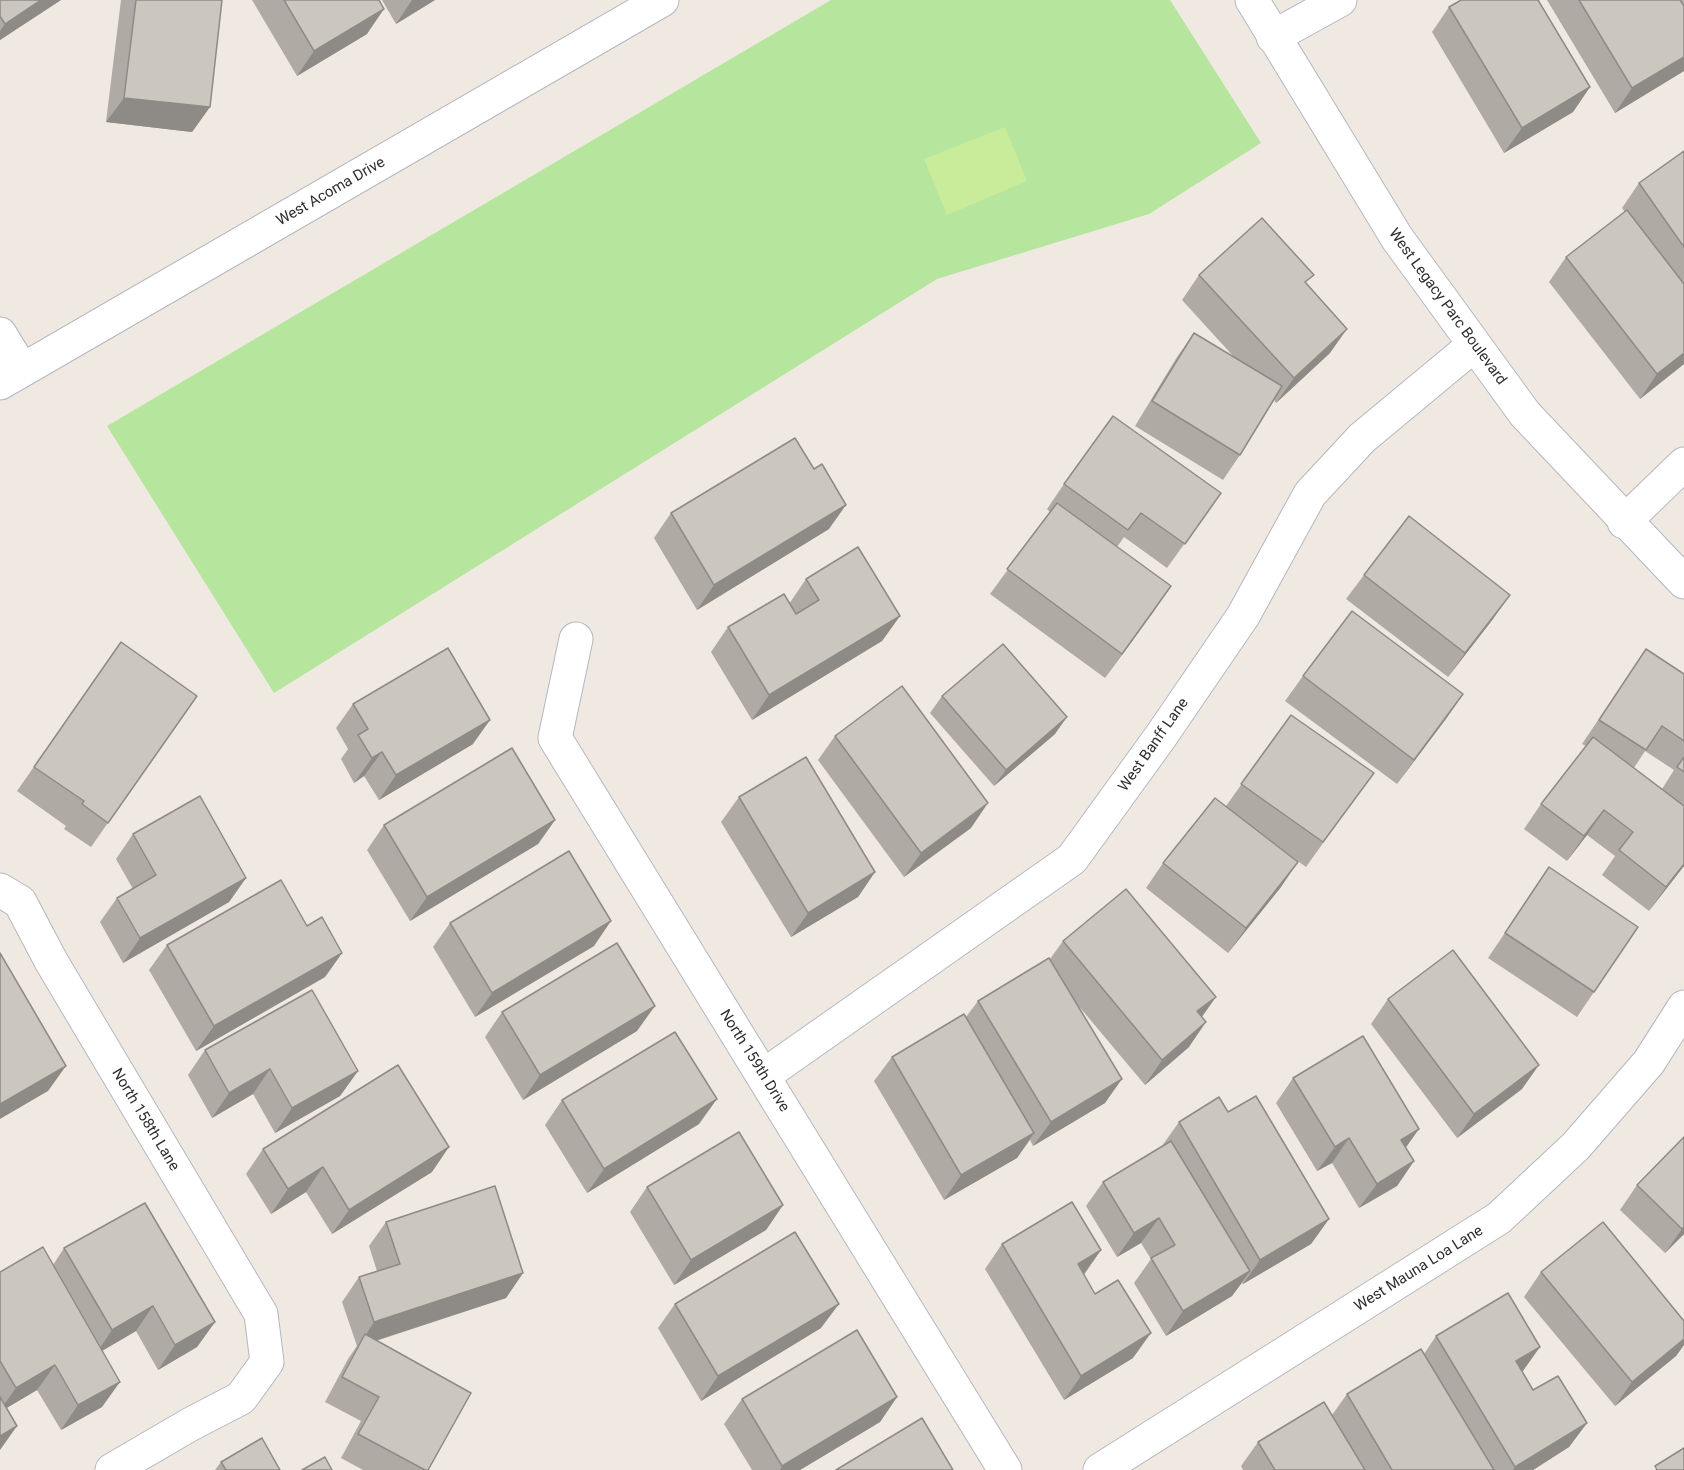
<!DOCTYPE html>
<style>
body{margin:0}
canvas{display:block;background:#efe9e1}
</style>
<canvas width="1684" height="1470"></canvas>
<script>
const g = document.querySelector('canvas').getContext('2d');
g.lineJoin = 'round';
function fill(path, color) { g.fillStyle = color; g.fill(path, 'evenodd'); }
function strokePath(path, color, width, dash) { g.strokeStyle = color; g.lineWidth = width; g.lineCap = dash ? 'butt' : 'round'; g.setLineDash(dash || []); g.stroke(path); }
function label(font, color, halo, rows, align = 'center') {
  g.font = font + ' Roboto,sans-serif'; g.lineWidth = 4.5; g.setLineDash([]); g.textBaseline = 'middle'; g.strokeStyle = halo; g.fillStyle = color; for (const [text, x, y, turn = 0] of rows) {
    g.save(); g.translate(x, y); g.rotate((+turn || 0) * Math.PI / 180); g.textAlign = isNaN(turn) ? turn : align; if (halo) g.strokeText(text, 0, 0); g.fillText(text, 0, 0); g.restore();
  }
}
fill(new Path2D(`
 M831,0H1170L1261,143L1149,214L937,279L274,693L107,426Z`), '#b6e59e');
fill(new Path2D(`
 M1005,127L1027,181L947,215L924,159Z`), '#c9ec9a');
const street = new Path2D(`
 M1273,37L1340,0
 M1624,522L1684,464
 M576,639L555,738L1005,1470
 M0,890L20,902L51,961L261,1314L267,1362L241,1398L191,1424L112,1470
 M763,1076L1072,859L1161,736L1243,616L1310,494L1362,438L1474,345
 M1100,1470L1499,1218L1576,1146L1649,1062L1684,1007`);
const secondary = new Path2D(`
 M1252,0L1397,238L1525,414L1684,582
 M0,334L22,370
 M0,383L662,0`);
strokePath(street, '#b4b7c1', 35);
strokePath(secondary, '#b4b7c1', 35);
strokePath(street, '#fff', 33);
strokePath(secondary, '#fff', 33);
fill(new Path2D(`
 M0,0H61L0,40Z
 M121,0H222L210,107L192,132L106,122Z
 M252,0H379L367,34L297,76Z
 M382,0H435L396,24Z
 M1547,0H1684V71L1615,113Z
 M1449,7L1590,87L1573,112L1504,153L1432,32Z
 M1684,151V364L1640,399L1549,282L1566,257L1625,212L1622,208L1639,183Z
 M1199,275L1307,284L1330,353L1276,403L1274,400L1240,455L1223,480L1135,426L1177,357L1194,333L1234,357L1182,300Z
 M1064,484L1221,493L1167,568L1124,537L1117,547L1154,611L1105,678L990,594L1050,512L1047,509Z
 M671,513L829,529L697,610L654,538Z
 M1364,575L1493,619L1448,677L1346,599Z
 M806,579L900,616L882,641L752,720L711,652L728,627L789,604Z
 M121,642L197,696L91,847L64,829L66,826L17,791Z
 M1646,649L1684,674V866L1649,911L1602,875L1615,856L1587,835L1567,861L1524,829L1541,804L1586,746L1582,744ZM1645,751L1674,770L1662,789L1634,768Z
 M1303,676L1463,694L1397,784L1285,701Z
 M942,696L1055,734L994,786L930,713Z
 M353,704L473,744L379,800L364,776L354,783L341,759L348,749L336,728Z
 M1291,715L1356,797L1306,867L1277,846L1281,887L1228,953L1146,888L1163,863L1226,806Z
 M835,736L971,828L904,877L818,760Z
 M739,797L875,872L858,897L791,937L721,822Z
 M555,820L538,844L410,921L367,850L384,825Z
 M133,834L246,878L229,902L123,963L100,922L117,898L133,889L116,859Z
 M1549,867L1594,992L1577,1017L1488,958Z
 M450,923L594,946L475,1017L433,947Z
 M1063,941L1202,1017L1189,1047L1145,1085L1077,1004L1105,1103L1033,1146L1030,1140L1017,1158L944,1200L874,1081L892,1057L966,1017L978,1001L1050,959Z
 M167,945L342,953L325,977L196,1051L149,970Z
 M1388,999L1522,1089L1457,1138L1371,1024Z
 M502,1012L637,1031L523,1100L485,1037Z
 M205,1050L358,1071L340,1096L275,1133L253,1094L212,1118L188,1075Z
 M1293,1078L1406,1148L1414,1161L1397,1186L1359,1208L1332,1163L1317,1171L1276,1103Z
 M562,1100L699,1124L587,1193L545,1125Z
 M1228,1112L1329,1219L1311,1244L1243,1284L1242,1283L1232,1296L1166,1336L1134,1283L1151,1259L1141,1243L1117,1257L1086,1206L1103,1182L1162,1146L1179,1122Z
 M1684,1137V1234L1665,1253L1620,1210L1637,1185Z
 M263,1149L432,1172L332,1234L306,1192L271,1214L246,1174Z
 M647,1187L783,1205L766,1230L674,1285L630,1212Z
 M386,1222L523,1273L506,1298L376,1341L428,1470H363L341,1458L361,1421L325,1402L348,1359L357,1346L342,1302L359,1277L377,1271L369,1246Z
 M1002,1244L1101,1250L1084,1275L1133,1358L1064,1400L985,1269Z
 M64,1248L215,1322L197,1347L158,1370L136,1331L102,1351V1407L61,1430L37,1390L6,1408L0,1450V1272L53,1265Z
 M1541,1272L1684,1321V1345L1676,1356L1615,1406L1524,1297Z
 M675,1304L821,1328L701,1401L658,1328Z
 M1436,1336L1522,1372L1533,1390L1587,1423L1569,1447L1533,1470H1243L1241,1466L1258,1442L1332,1415L1347,1394L1424,1354Z
 M897,1397L880,1422L800,1470H752L724,1424L742,1399Z
 M221,1462L280,1470H215Z`), '#afaba4');
fill(new Path2D(`
 M41,0H61L0,40V31L5,24Z
 M412,0H435L396,24Z
 M384,9L367,34L297,76L314,51Z
 M1684,57V71L1615,113L1632,88Z
 M1590,87L1573,112L1504,153L1522,128Z
 M124,98L210,107L192,132L106,122Z
 M1347,329L1330,353L1276,403L1294,378Z
 M1684,353V364L1640,399L1657,374Z
 M846,505L829,529L697,610L714,585Z
 M1171,586L1154,611L1105,678L1122,654Z
 M1510,595L1493,619L1448,677L1465,653Z
 M900,616L882,641L752,720L769,695Z
 M1463,694L1446,719L1397,784L1414,760Z
 M1067,717L1055,734L994,786L1006,770Z
 M490,720L473,744L379,800L396,775Z
 M382,752L364,776L354,783L372,758Z
 M988,803L971,828L904,877L921,853Z
 M1604,810L1587,835L1567,861L1584,836Z
 M555,820L538,844L410,921L427,897Z
 M1298,862L1281,887L1228,953L1246,928Z
 M1684,864V866L1649,911L1666,887Z
 M875,872L858,897L791,937L808,913Z
 M246,878L229,902L123,963L140,938Z
 M611,921L594,946L475,1017L492,993Z
 M342,953L325,977L196,1051L214,1026Z
 M1216,997L1199,1021L1197,1011Z
 M655,1006L637,1031L523,1100L540,1075Z
 M1206,1022L1189,1047L1145,1085L1162,1060Z
 M1539,1065L1522,1089L1457,1138L1474,1114Z
 M66,1066L48,1091L0,1119V1104Z
 M270,1069L253,1094L212,1118L229,1093Z
 M358,1071L340,1096L275,1133L292,1108Z
 M1122,1079L1105,1103L1033,1146L1051,1122Z
 M717,1099L699,1124L587,1193L604,1169Z
 M1419,1129L1402,1153L1401,1140Z
 M1034,1133L1017,1158L944,1200L961,1175Z
 M1349,1138L1332,1163L1317,1171L1335,1147Z
 M449,1147L432,1172L332,1234L349,1210Z
 M1414,1161L1397,1186L1359,1208L1377,1184Z
 M323,1167L306,1192L271,1214L288,1189Z
 M783,1205L766,1230L674,1285L691,1260Z
 M1159,1218L1141,1243L1117,1257L1134,1233Z
 M1329,1219L1311,1244L1243,1284L1260,1260Z
 M1684,1227V1234L1665,1253L1682,1229Z
 M1101,1250L1083,1275L1078,1264Z
 M1250,1271L1232,1296L1166,1336L1183,1311Z
 M523,1273L506,1298L359,1346L374,1322Z
 M839,1304L821,1328L701,1401L718,1376Z
 M153,1306L136,1331L95,1355L112,1330Z
 M215,1322L197,1347L158,1370L175,1345Z
 M1151,1333L1133,1358L1064,1400L1081,1376Z
 M1684,1339V1345L1676,1356L1615,1406L1632,1382Z
 M1540,1347L1523,1371L1499,1386L1516,1361Z
 M55,1365L37,1390L0,1412V1410L16,1388Z
 M120,1382L102,1407L61,1430L78,1405Z
 M897,1397L880,1422L800,1470H780L782,1466Z
 M1587,1423L1569,1447L1533,1470H1513L1515,1467Z
 M17,1426L0,1450V1436Z`), '#8e8b86');
const building = new Path2D(`
 M0,0H41L5,24L0,16Z
 M136,0H222L210,107L124,98Z
 M284,0H379L384,9L314,51Z
 M1461,0H1538L1590,87L1522,128L1449,7Z
 M1579,0H1680L1684,6V57L1632,88Z
 M1684,151V247L1639,183Z
 M1627,210L1684,284V353L1657,374L1566,257Z
 M1262,218L1314,275L1305,282L1347,329L1294,378L1199,275Z
 M1194,333L1282,386L1240,455L1152,401Z
 M1113,416L1221,493L1185,544L1141,513L1128,530L1064,484Z
 M795,438L814,469L822,464L846,505L714,585L671,513Z
 M1057,503L1171,586L1122,654L1007,569Z
 M1409,516L1510,595L1465,653L1364,575Z
 M858,547L900,616L769,695L728,627L784,594L796,614L819,600L806,579Z
 M1352,611L1463,694L1414,760L1303,676Z
 M121,642L197,696L108,823L82,804L84,801L34,767Z
 M1003,644L1067,717L1006,770L942,696Z
 M448,648L490,720L396,775L382,752L372,758L358,735L368,729L353,704Z
 M1646,649L1684,674V741L1662,726L1646,750L1599,720Z
 M902,686L988,803L921,853L835,736Z
 M1291,715L1374,773L1323,842L1241,784Z
 M1593,737L1684,806V864L1666,887L1619,850L1633,832L1604,810L1584,836L1541,804Z
 M512,748L555,820L427,897L384,825Z
 M806,757L875,872L808,913L739,797Z
 M1684,757V772L1677,767Z
 M200,796L246,878L140,938L117,898L156,875L133,834Z
 M1215,798L1298,862L1246,928L1163,863Z
 M569,851L611,921L492,993L450,923Z
 M1549,867L1638,927L1594,992L1505,933Z
 M281,880L307,926L322,917L342,953L214,1026L167,945Z
 M1126,889L1216,997L1197,1011L1206,1022L1162,1060L1063,941Z
 M617,943L655,1006L540,1075L502,1012Z
 M1453,950L1539,1065L1474,1114L1388,999Z
 M0,953L66,1066L0,1104Z
 M1049,958L1122,1079L1051,1122L978,1001Z
 M312,990L358,1071L292,1108L270,1069L229,1093L205,1050Z
 M964,1014L1034,1133L961,1175L892,1057Z
 M675,1032L717,1099L604,1169L562,1100Z
 M1363,1036L1419,1129L1401,1140L1414,1161L1377,1184L1349,1138L1335,1147L1293,1078Z
 M398,1065L449,1147L349,1210L323,1167L288,1189L263,1149Z
 M1256,1096L1329,1219L1260,1260L1179,1122L1219,1097L1228,1112Z
 M739,1132L783,1205L691,1260L647,1187Z
 M1684,1137V1227L1682,1229L1637,1185Z
 M1171,1141L1250,1271L1183,1311L1151,1258L1175,1245L1159,1218L1134,1233L1103,1182Z
 M495,1186L523,1273L374,1322L359,1277L400,1264L386,1222Z
 M1072,1202L1101,1250L1078,1264L1095,1294L1118,1280L1151,1333L1081,1376L1002,1244Z
 M145,1203L215,1322L175,1345L153,1306L112,1330L64,1248Z
 M1603,1222L1684,1321V1339L1632,1382L1541,1272Z
 M795,1232L839,1304L718,1376L675,1304Z
 M43,1247L120,1382L78,1405L55,1365L16,1388L0,1361V1272Z
 M1508,1293L1540,1347L1516,1361L1533,1390L1558,1376L1587,1423L1515,1467L1436,1336Z
 M857,1330L897,1397L782,1466L742,1399Z
 M365,1334L471,1393L428,1470H425L358,1434L379,1397L342,1377Z
 M1421,1349L1494,1470H1392L1347,1394Z
 M0,1397L17,1426L0,1436Z
 M1324,1402L1365,1470H1275L1258,1442Z
 M922,1418L953,1470H836Z
 M262,1438L280,1470H226L221,1462Z
 M1684,1448V1470H1657L1655,1466Z
 M325,1457L332,1470H302Z`);
fill(building, '#cbc7bf');
strokePath(building, '#8e8b86', 1.5);
label('15px', '#2e2e2e', '#fff', [
 ["West Acoma Drive",331,192,-30],
 ["West Legacy Parc Boulevard",1447,307,54],
 ["West Banff Lane",1154,745,-55],
 ["North 159th Drive",754,1061,58],
 ["North 158th Lane",145,1120,59],
 ["West Mauna Loa Lane",1419,1269,-32]
]);
</script>
